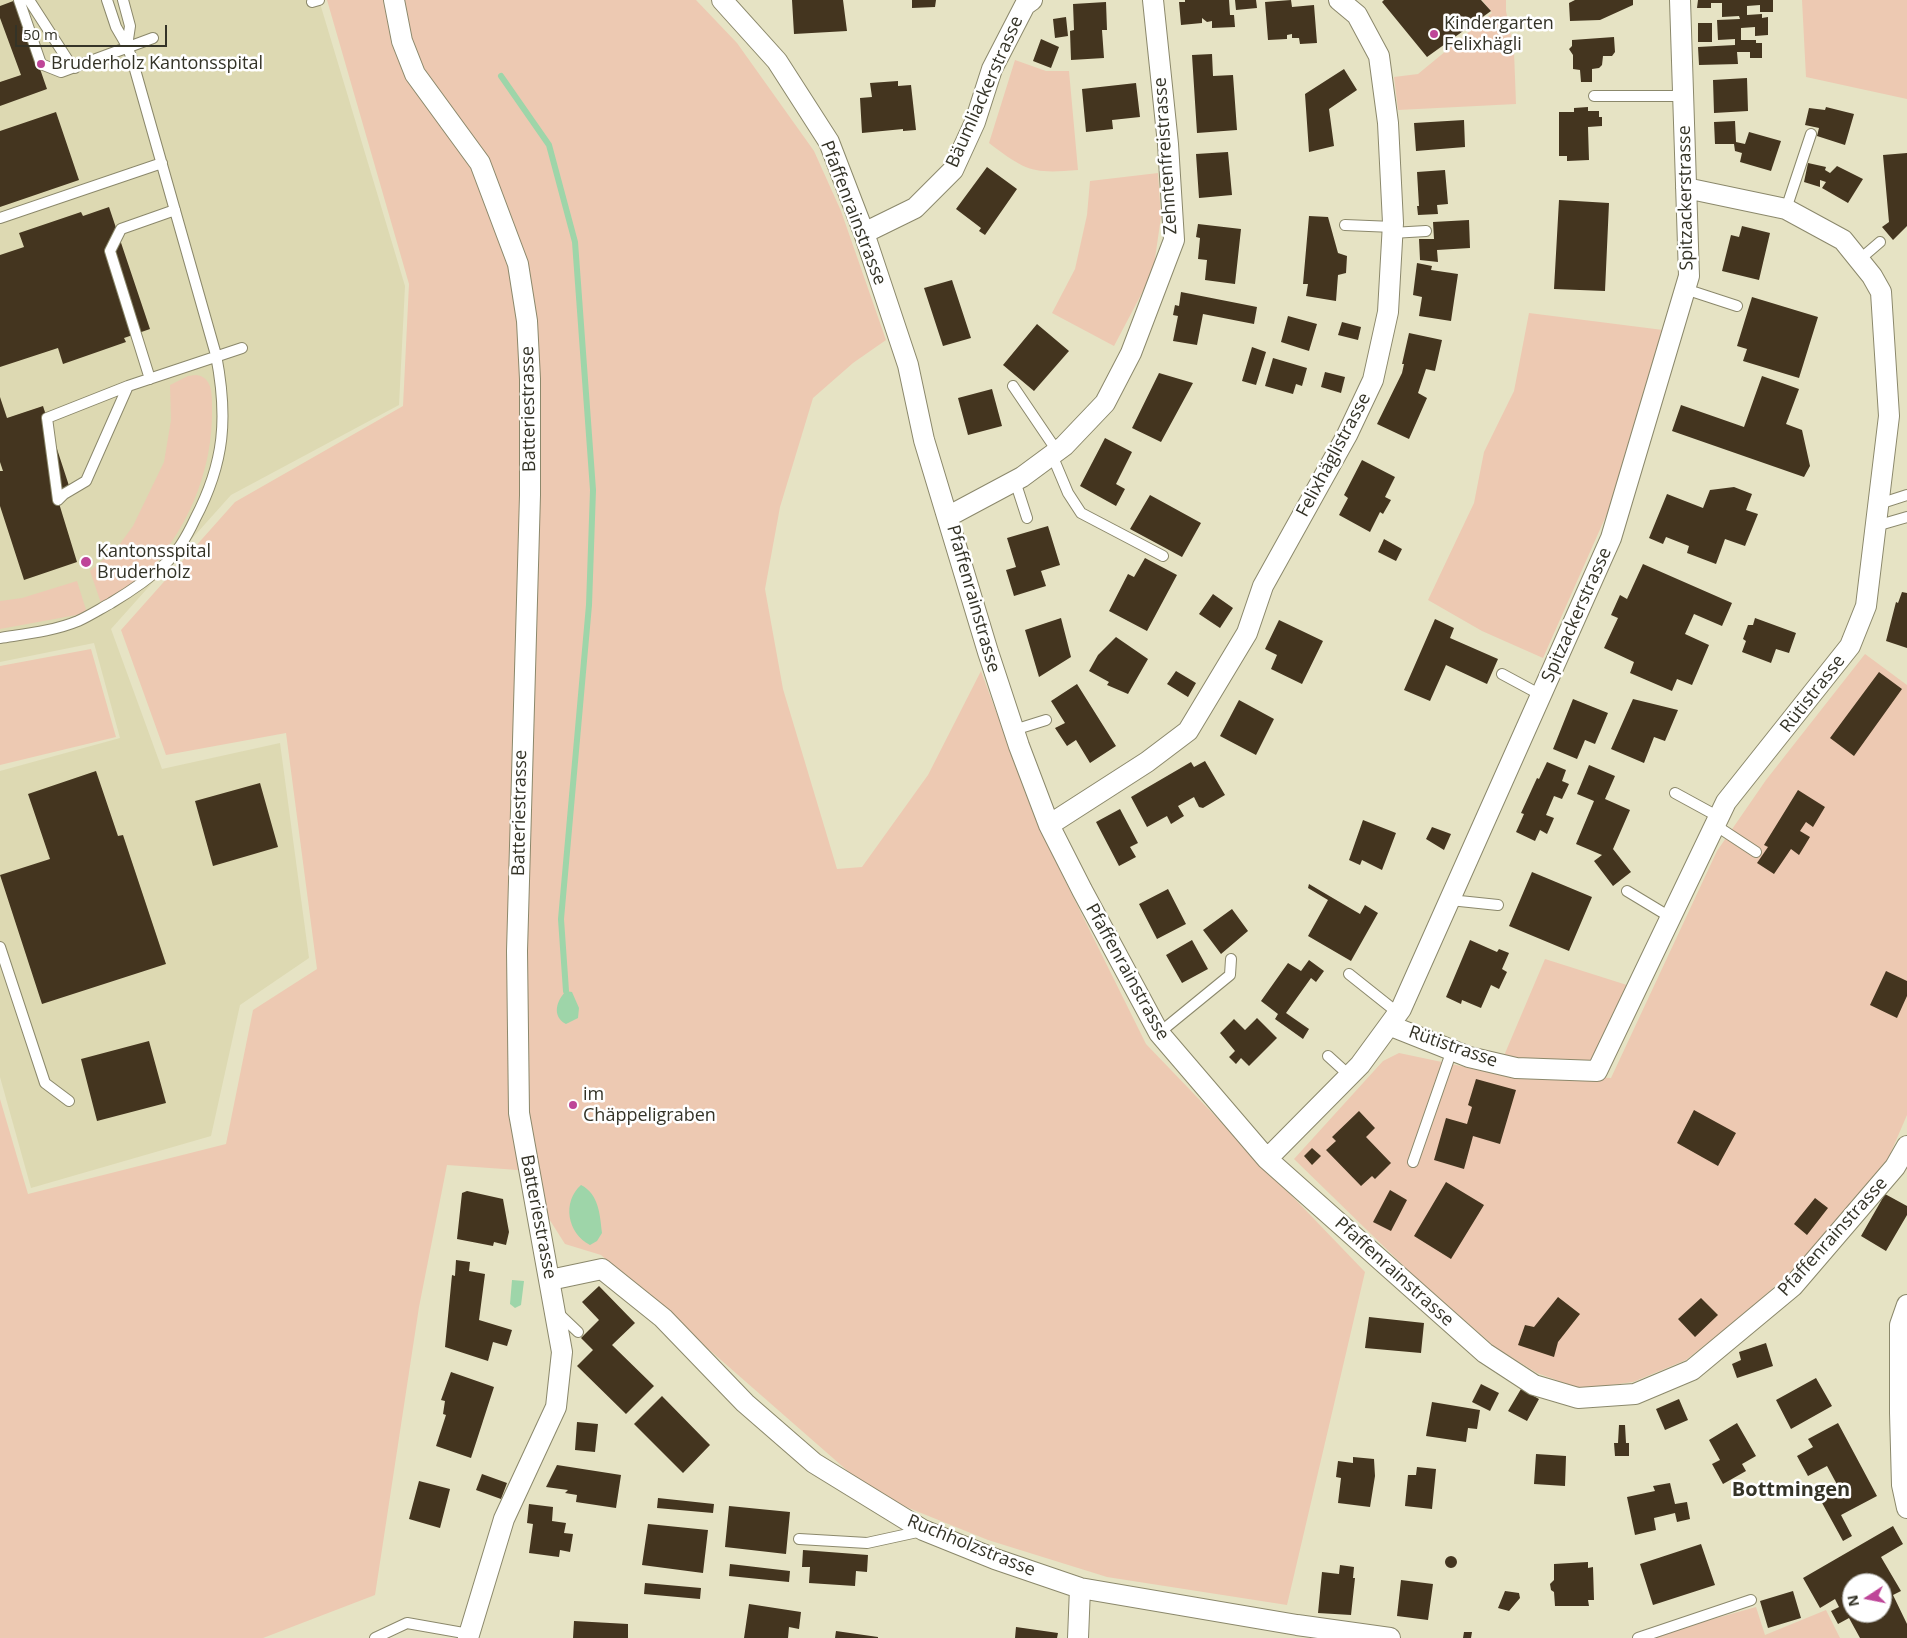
<!DOCTYPE html>
<meta charset="utf-8">
<style>
body{margin:0}
#map{position:relative;width:1907px;height:1638px;overflow:hidden;background:#e6e3c4;font-family:"Open Sans",sans-serif}
canvas{display:block}
.north{position:absolute;left:1842px;top:1573px;width:50px;height:50px;box-sizing:border-box;background:#fff;border:1px solid #aeada9;border-radius:50%;rotate:259deg;font-size:14px;font-weight:700;line-height:20px;text-align:center;color:#343327}
.north::after{content:'';display:block;margin:auto;width:18px;height:22px;background:#be4598;clip-path:polygon(50% 0,100% 100%,50% 72%,0 100%)}
.scale{position:absolute;left:15px;top:25px;width:152px;height:22px;box-sizing:border-box;border:2px solid #343327;border-top:0;padding-left:6px;font-size:15px;line-height:18px;white-space:nowrap;color:#343327;-webkit-text-stroke:4px #fff;paint-order:stroke}
</style>
<div id="map">
<canvas width="1907" height="1638"></canvas>
<div class="north">N</div>
<div class="scale">50 m</div>
</div>
<script>
const g = document.querySelector('canvas').getContext('2d');
g.lineJoin = 'round';
function fill(path, color) { g.fillStyle = color; g.fill(path, 'evenodd'); }
function strokePath(path, color, width, dash) { g.strokeStyle = color; g.lineWidth = width; g.lineCap = dash ? 'butt' : 'round'; g.setLineDash(dash || []); g.stroke(path); }
function label(font, color, halo, rows, align = 'center') {
  g.font = font + ' "Open Sans",sans-serif'; g.lineWidth = 5; g.setLineDash([]); g.textBaseline = 'middle'; g.strokeStyle = halo; g.fillStyle = color; for (const [text, x, y, turn = 0] of rows) {
    g.save(); g.translate(x, y); g.rotate((+turn || 0) * Math.PI / 180); g.textAlign = isNaN(turn) ? turn : align; if (halo) g.strokeText(text, 0, 0); g.fillText(text, 0, 0); g.restore();
  }
}
fill(new Path2D(`
 M0,0H319L405,286L399,405L231,495L111,629L162,769L280,743L309,958L240,1005L211,1136L31,1188L0,1077V771L120,738L94,643L0,662Z`), '#ddd9b2');
fill(new Path2D(`
 M327,0H696L737,43L814,151L841,211L886,340L853,363L813,398L780,507L765,589L783,689L837,869L862,867L928,775L981,671L1041,832L1146,1044L1365,1272L1287,1605L1107,1577L988,1540L874,1494L601,1255L565,1244L518,1170L447,1165L419,1307L375,1595L263,1638H0V1099L28,1194L226,1144L253,1010L317,969L286,733L166,755L121,630L235,502L403,406L409,284Z
 M1482,0H1506V11L1514,51L1516,104L1398,110L1394,77L1418,74L1492,13Z
 M1802,0H1907V99L1806,77Z
 M1015,60L1046,71H1069L1078,170C1032,174 1026,171 989,143Z
 M1158,173L1161,217L1153,272L1114,346L1052,313L1075,269L1087,215L1090,181Z
 M1529,313L1663,330L1625,473L1543,658L1482,631L1428,600L1474,503L1484,452L1514,391Z
 M196,375C212,377 212,393 212,405C214,472 186,534 140,581C129,592 115,600 103,609L90,571L117,548L133,526L164,462L171,420L170,385L188,376Z
 M77,581L87,613L0,629V601L22,598Z
 M91,649L116,737L0,765V666Z
 M1865,654L1907,685V1115L1885,1166L1795,1268L1742,1316L1686,1360L1633,1382L1581,1389L1537,1373L1495,1347L1410,1272L1294,1159L1383,1061L1399,1053L1480,1070L1611,1078L1717,851L1766,780Z
 M1545,959L1630,986L1593,1064L1503,1058Z
 M1756,1607L1765,1635L1826,1610L1840,1638H1645Z`), '#edc9b2');
fill(new Path2D(`
 M566,991L572,992L579,1008L578,1018L566,1024C551,1016 557,1000 566,991Z
 M581,1185C599,1194 600,1215 602,1233L597,1241L590,1245C567,1233 562,1202 581,1185Z
 M512,1280L524,1281L521,1305L515,1308L510,1304Z`), '#9ed5a9');
strokePath(new Path2D(`
 M501,76L549,145L575,242L593,490L589,605L561,919L566,991`), '#9ed5a9', 6);
fill(new Path2D(`
 M16,0L47,89L0,106V82L21,75L0,18V6Z
 M792,0H843L847,31L794,34Z
 M912,0H936L935,7L912,8Z
 M1185,0H1229L1230,15H1234L1235,27L1212,28V21L1207,22L1202,18V23L1181,25L1179,2H1185Z
 M1235,0H1256L1257,8L1236,10Z
 M1291,0L1292,7L1314,5L1317,43L1300,44L1299,38H1292V34L1287,35V39L1268,40L1265,2Z
 M1384,0H1481L1491,11L1427,57L1382,2Z
 M1575,0H1633V5L1600,20L1570,21L1569,3Z
 M1698,0H1773V12H1760V5L1747,6V15L1762,14V18L1768,17V35L1755,36V27L1741,28V40H1756V43H1762V58H1750V52H1737L1738,64L1699,65L1698,47L1735,45V39L1718,40L1717,20L1740,19L1739,16L1722,17V3H1711V8H1697Z
 M1106,2L1107,30H1102L1104,58L1071,60L1070,31L1074,30L1073,4Z
 M1066,17L1068,36L1055,38L1053,19Z
 M1698,23H1712V42H1698Z
 M1614,37L1615,52L1612,56H1603L1602,65L1599,68L1592,69V82H1581L1580,70L1573,69V55L1569,49L1572,46V40Z
 M1041,39L1059,47L1051,68L1033,61Z
 M1212,54L1213,76L1233,75L1237,130L1197,133L1192,55Z
 M1344,69L1357,90L1329,109L1334,146L1309,152L1305,94Z
 M1747,78L1748,111L1714,113L1713,80Z
 M898,81V86L911,85L916,130L903,131V129L862,133L860,98L872,97L870,83Z
 M1136,83L1140,117L1112,120L1113,129L1086,132L1082,89Z
 M1588,107V111H1599V117H1602V126L1588,127L1589,160L1567,161V156H1559V112H1574V108Z
 M1826,107L1854,114L1845,145L1817,136L1819,128L1805,125L1809,108L1825,110Z
 M56,112L79,180L0,207V131Z
 M1464,120L1465,147L1416,151L1414,123Z
 M1735,121L1736,142L1745,144L1749,132L1781,141L1771,171L1740,162L1742,153L1735,151L1734,144H1715L1714,122Z
 M1228,152L1232,195L1199,198L1196,154Z
 M1907,153V226L1893,240L1882,227L1889,222L1883,155Z
 M1808,163L1826,167L1825,170L1830,173L1837,166L1863,179L1848,203L1822,188L1826,182L1820,180V187L1804,182Z
 M987,167L1017,189L985,235L979,231L981,228L956,209Z
 M1445,170L1448,204L1437,205L1438,214L1418,215L1417,206H1419L1417,172Z
 M1559,200L1609,203L1605,291L1554,289Z
 M109,207L150,329L124,338L126,342L63,364L58,348L0,367V255L24,247L19,233L81,212L83,216Z
 M1309,216L1328,217L1338,253L1347,256L1346,273L1338,275L1336,301L1306,296L1308,284H1303Z
 M1469,220L1470,248L1437,250L1438,262L1420,260L1419,239H1434L1433,222Z
 M1198,224L1241,229L1235,284L1205,280L1207,260L1198,259L1200,238L1196,237Z
 M1742,226L1770,233L1759,280L1722,271L1731,235L1739,237Z
 M1417,263L1432,266L1431,270L1458,274L1451,321L1419,316L1422,297L1413,295Z
 M952,280L971,338L943,346L924,288Z
 M1181,292L1257,307L1254,324L1203,314L1197,345L1173,341L1178,316L1173,315L1175,305L1179,306Z
 M1752,297L1818,317L1799,378L1743,361L1747,349L1737,346Z
 M1288,316L1317,324L1309,351L1281,342Z
 M1342,322L1361,327L1358,340L1338,335Z
 M1037,324L1069,351L1034,391L1003,365Z
 M1409,333L1442,340L1435,371L1426,369L1418,393L1427,398L1409,439L1377,424L1402,373L1404,364H1402Z
 M1252,347L1266,352L1256,385L1242,381Z
 M1273,358L1307,368L1302,386L1296,384L1293,394L1265,386Z
 M1325,372L1345,377L1341,393L1321,387Z
 M1159,373L1193,383L1161,442L1132,428Z
 M1762,376L1799,389L1786,424L1802,430L1810,466L1804,477L1672,431L1681,405L1744,427Z
 M992,389L1002,426L968,435L958,398Z
 M0,397L7,418L43,406L72,495L58,500L77,562L24,580L0,506V471H3L0,462Z
 M1105,438L1132,452L1116,484L1125,489L1116,506L1080,486Z
 M1362,460L1395,477L1385,497L1391,500L1383,514L1380,512L1370,532L1339,515L1348,498L1344,495Z
 M1734,487L1752,494L1746,510L1758,514L1745,546L1725,539L1716,564L1687,553L1689,546L1666,537L1663,544L1649,538L1667,494L1703,508L1710,490Z
 M1150,495L1201,523L1182,557L1130,529Z
 M1048,526L1060,565L1041,571L1046,586L1014,596L1006,570L1016,567L1007,538Z
 M1384,539L1402,549L1396,561L1378,552Z
 M1145,558L1177,575L1147,631L1109,611L1128,574L1134,577Z
 M1643,564L1732,603L1722,626L1694,614L1685,634L1709,645L1692,685L1677,679L1672,691L1630,673L1634,662L1604,648L1618,618L1611,615L1620,595L1627,599Z
 M1902,592L1907,593V648L1886,641L1896,602L1898,603Z
 M1213,594L1233,608L1220,628L1199,614Z
 M1061,618L1071,657L1039,677L1025,630Z
 M1755,618L1796,633L1789,653L1776,649L1771,663L1742,652L1746,641L1743,639L1748,625H1753Z
 M1435,619L1454,628L1450,638L1498,659L1487,684L1446,665L1430,701L1404,690Z
 M1279,620L1323,641L1302,684L1271,669L1277,655L1265,649Z
 M1116,637L1148,659L1128,694L1107,685L1109,682L1089,671L1098,655Z
 M1176,671L1196,683L1188,697L1167,684Z
 M1879,672L1902,689L1854,756L1830,738Z
 M1077,684L1116,746L1090,763L1076,740L1067,746L1055,728L1065,723L1051,701Z
 M1573,699L1608,713L1595,744L1585,740L1577,759L1553,749Z
 M1633,699L1678,710L1665,741L1654,737L1644,763L1611,749Z
 M1239,700L1274,719L1256,755L1220,736Z
 M1205,761L1225,795L1203,808L1199,807L1194,797L1178,806L1184,816L1171,824L1167,816L1147,827L1131,797L1191,762L1194,767Z
 M1547,762L1566,770L1562,781L1569,784L1562,799L1554,796L1546,815L1554,818L1547,834L1540,830L1535,841L1516,832L1524,814L1521,813L1537,778L1539,779Z
 M1589,765L1615,776L1605,799L1630,810L1613,849L1631,872L1613,886L1594,861L1602,855L1576,844L1594,801L1577,794Z
 M96,771L118,836L123,835L166,964L42,1004L0,875L50,859L28,794Z
 M260,783L278,847L213,866L195,801Z
 M1798,790L1825,807L1813,827L1806,822L1800,831L1810,837L1799,855L1791,849L1774,874L1757,863L1768,847L1764,845Z
 M1120,809L1138,843L1130,847L1136,857L1119,866L1096,822Z
 M1363,820L1396,833L1382,870L1362,860L1360,865L1349,860Z
 M1432,827L1451,834L1444,850L1426,839Z
 M1532,872L1592,897L1569,951L1509,926Z
 M1309,884L1360,914L1365,905L1378,913L1351,961L1308,936L1328,900L1308,888Z
 M1168,889L1186,924L1157,939L1139,904Z
 M1232,909L1248,931L1221,954L1203,930Z
 M1192,940L1208,969L1182,983L1166,955Z
 M1470,940L1497,952L1499,949L1509,953L1502,969L1507,972L1499,989L1491,985L1481,1008L1462,1000L1461,1004L1446,997Z
 M1309,960L1324,971L1316,982L1311,978L1286,1013L1309,1029L1303,1039L1275,1019L1278,1014L1261,1001L1288,963L1301,971Z
 M1886,971L1907,981V996L1897,1018L1870,1005Z
 M1257,1018L1277,1038L1249,1066L1241,1058L1236,1064L1229,1057L1235,1051L1220,1033L1234,1019L1245,1030Z
 M149,1041L166,1103L97,1121L81,1059Z
 M1476,1079L1516,1090L1500,1144L1473,1136L1464,1169L1434,1160L1446,1118L1467,1124L1472,1107L1468,1105Z
 M1694,1110L1736,1133L1718,1166L1677,1143Z
 M1359,1111L1375,1128L1366,1137L1391,1163L1375,1179L1372,1176L1361,1186L1326,1150L1336,1141L1332,1137Z
 M1312,1148L1321,1156L1312,1165L1304,1156Z
 M1446,1182L1484,1205L1451,1259L1414,1236Z
 M1390,1190L1407,1200L1391,1231L1373,1222Z
 M467,1191L503,1199L509,1232L506,1245L494,1242L493,1246L457,1239L462,1193Z
 M1885,1194L1907,1206V1215L1886,1251L1861,1236Z
 M1815,1198L1828,1208L1807,1235L1794,1224Z
 M456,1260L470,1262L469,1271L485,1274L479,1320L512,1330L507,1346L493,1342L488,1361L445,1347L452,1275L455,1276Z
 M599,1286L635,1323L612,1345L654,1386L626,1414L577,1366L593,1350L581,1338L599,1320L582,1302Z
 M1558,1297L1580,1314L1558,1342L1554,1357L1518,1345L1525,1325L1534,1327Z
 M1701,1298L1718,1315L1695,1337L1678,1319Z
 M1369,1317L1424,1323L1421,1353L1365,1348Z
 M1766,1343L1773,1366L1737,1378L1732,1364L1741,1360L1739,1352Z
 M451,1372L494,1387L471,1458L436,1446L446,1415L443,1414L445,1401L441,1400Z
 M1816,1378L1832,1406L1791,1429L1776,1400Z
 M1481,1384L1499,1393L1490,1411L1472,1402Z
 M1521,1389L1539,1399L1527,1421L1508,1411Z
 M662,1396L710,1445L683,1473L634,1424Z
 M1679,1399L1688,1420L1665,1430L1656,1409Z
 M1432,1402L1480,1410L1477,1429L1468,1428L1466,1442L1426,1436Z
 M577,1422L598,1424L595,1452L575,1450Z
 M1737,1423L1756,1456L1742,1464L1746,1471L1723,1484L1712,1464L1720,1460L1709,1440Z
 M1838,1423L1877,1496L1841,1515L1852,1536L1843,1541L1821,1501L1840,1490L1827,1466L1808,1476L1797,1456L1813,1447L1808,1439Z
 M1619,1425H1625L1626,1443H1629V1456H1615L1614,1443H1618Z
 M1536,1454L1566,1456L1565,1486L1534,1484Z
 M1353,1457L1374,1459L1375,1476L1370,1507L1338,1503L1341,1478L1336,1477L1338,1461L1353,1463Z
 M557,1465L621,1475L616,1508L576,1502L577,1495L565,1493L568,1490L546,1487Z
 M1417,1467L1436,1469L1432,1509L1405,1506L1408,1475H1416Z
 M482,1474L507,1483L501,1499L476,1490Z
 M419,1481L450,1489L440,1528L409,1519Z
 M1670,1483L1675,1504L1687,1502L1690,1519L1677,1522L1675,1513L1654,1518L1656,1530L1635,1535L1627,1497L1655,1491L1653,1486Z
 M658,1498L714,1504L713,1513L657,1508Z
 M529,1504L553,1507L552,1521L566,1523L564,1533L573,1534L570,1552L560,1550L559,1557L529,1553L533,1524L527,1523Z
 M729,1506L790,1512L786,1554L725,1547Z
 M648,1524L708,1530L703,1573L642,1565Z
 M1893,1526L1903,1544L1881,1557L1901,1591L1893,1595L1907,1624V1638H1860L1849,1618L1838,1624L1831,1611L1839,1607L1835,1599L1820,1608L1803,1578ZM1852,1583H1882V1613H1852Z
 M1701,1544L1715,1585L1653,1605L1640,1564Z
 M803,1550L868,1555L867,1572L856,1571L855,1586L809,1583L810,1567H802Z
 M1445 1562a6 6 0 1 1 12 0a6 6 0 1 1-12 0Z
 M1588,1562V1568L1593,1567L1594,1600H1588L1589,1606H1555L1554,1592L1551,1590L1550,1584L1554,1580V1564Z
 M730,1564L790,1571L789,1582L729,1576Z
 M1340,1565L1354,1567L1353,1578H1355L1351,1615L1318,1613L1322,1572L1339,1574Z
 M1401,1580L1433,1584L1428,1620L1397,1616Z
 M645,1583L701,1588L700,1599L644,1594Z
 M1505,1591L1519,1593L1520,1598L1509,1611L1498,1608Z
 M1793,1591L1801,1618L1768,1628L1760,1601Z
 M749,1604L801,1612L799,1629L789,1627L788,1638H744Z
 M574,1621L628,1624V1638H573Z
 M1016,1627L1058,1633L1057,1638H1015Z
 M836,1631L878,1637V1638H835Z
 M1464,1632H1472L1471,1638H1463Z`), '#44351f');
const service = new Path2D(`
 M19,0L41,64L61,72L153,38
 M29,0L69,62L75,68
 M123,0L130,26L127,46
 M312,2L319,0
 M1594,96H1683
 M1786,209L1811,134
 M0,218L162,163
 M1345,225L1393,227
 M1392,233L1426,231
 M1859,260L1880,242
 M1685,289L1737,306
 M150,379L110,251L121,229L175,210
 M1013,386L1057,451
 M1052,455L1068,493L1081,513L1163,556
 M1015,481L1027,518
 M58,500L47,418L128,386L242,348
 M58,500L64,494L86,481L128,386
 M1879,504L1907,495
 M1876,526L1907,517
 M0,638C25,634 54,631 78,621C89,616 100,609 111,603C131,591 149,579 166,563C178,552 188,534 195,519C225,462 228,417 216,355L132,59L127,46L116,27L107,0
 M1502,674L1541,695
 M1014,730L1046,720
 M1675,793L1719,817
 M1715,825L1756,852
 M1627,891L1670,917
 M1450,900L1498,905
 M0,947L45,1083L69,1101
 M1349,974L1398,1013
 M1159,1033L1230,975L1231,959
 M1328,1056L1350,1076
 M1413,1162L1452,1050
 M557,1312L578,1332
 M799,1539L867,1543L922,1531
 M375,1638L407,1623L469,1634
 M1638,1638L1751,1600`);
const minor = new Path2D(`
 M394,0L402,41L415,74L480,163L518,264L527,321L530,379V495L517,951L519,1113L562,1352L556,1407L504,1519L468,1638
 M722,0L777,61L829,142L864,233L908,365L924,440L988,652L1019,746L1049,825L1082,890L1159,1033L1267,1159L1485,1353L1534,1385L1578,1398L1635,1394L1692,1370L1793,1286L1895,1167L1907,1146
 M864,233L915,208L953,170L975,122L992,69L1025,5L1032,0
 M949,516L1022,477L1064,446L1105,403L1131,353L1174,240L1168,144L1153,0
 M1049,825L1147,762L1188,731L1247,633L1263,586L1347,435L1373,380L1388,312L1393,223L1388,123L1379,56L1357,15L1339,0
 M1391,1026L1469,1057L1516,1068L1597,1071L1726,802L1850,646L1866,606L1889,416L1881,292L1872,276L1843,240L1786,209L1686,188
 M1267,1159L1360,1065L1401,1009L1611,538L1689,276L1680,0
 M550,1280L602,1269L663,1318L745,1403L814,1463L923,1530L995,1559L1080,1588L1297,1625L1390,1638
 M1907,1305L1900,1325V1413L1902,1485L1907,1508
 M1078,1638L1080,1588`);
strokePath(service, '#8b886b', 12);
strokePath(minor, '#8b886b', 22);
strokePath(service, '#fff', 10);
strokePath(minor, '#fff', 20);
for (const [x, y, r, color] of [
 [1434,34,5,"#be4598"],
 [41,64,5,"#be4598"],
 [86,562,6,"#be4598"],
 [573,1105,5,"#be4598"]
]) { const dot = new Path2D(); dot.arc(x, y, r, 0, 2 * Math.PI); g.fillStyle = color; g.fill(dot); strokePath(dot, '#fff', 2); }
label('18px', '#343327', '#fff', [
 ["Kindergarten",1444,24],
 ["Felixhägli",1444,45],
 ["Bruderholz Kantonsspital",51,64],
 ["Kantonsspital",97,552],
 ["Bruderholz",97,573],
 ["im",583,1095],
 ["Chäppeligraben",583,1116]
], 'left');
label('18px', '#343327', '#fff', [
 ["Bäumliackerstrasse",985,92,-66],
 ["Zehntenfreistrasse",1166,156,-94],
 ["Spitzackerstrasse",1686,198,-91],
 ["Pfaffenrainstrasse",853,213,69],
 ["Batteriestrasse",529,409,-91],
 ["Felixhäglistrasse",1334,455,-62],
 ["Pfaffenrainstrasse",973,599,74],
 ["Spitzackerstrasse",1577,615,-66],
 ["Rütistrasse",1813,694,-52],
 ["Batteriestrasse",520,813,-89],
 ["Pfaffenrainstrasse",1127,972,61],
 ["Rütistrasse",1453,1047,19],
 ["Batteriestrasse",538,1217,79],
 ["Pfaffenrainstrasse",1833,1237,-48],
 ["Pfaffenrainstrasse",1394,1272,42],
 ["Ruchholzstrasse",971,1546,22]
]);
label('bold 20px', '#343327', '#fff', [
 ["Bottmingen",1791,1490]
]);
</script>
